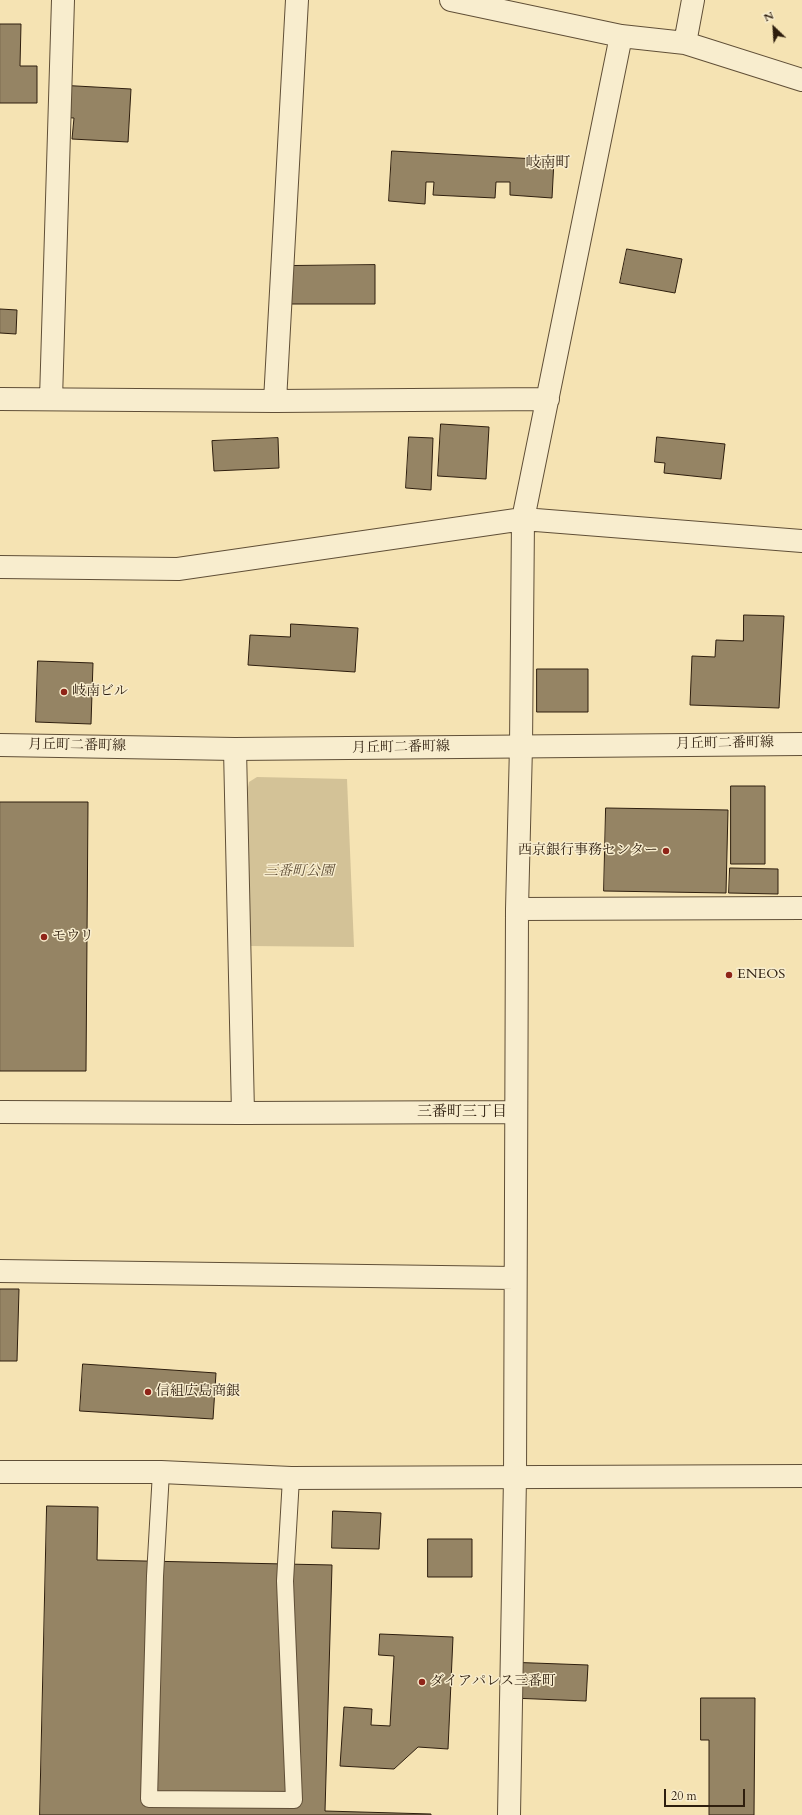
<!DOCTYPE html>
<meta charset="utf-8">
<style>
body{margin:0}
#map{position:relative;width:802px;height:1815px;overflow:hidden;background:#f5e3b3;font-family:Cardo,serif}
canvas{display:block}
.north{position:absolute;left:754px;top:8px;width:40px;height:40px;-webkit-text-stroke:3px #f8edce;paint-order:stroke;rotate:335deg;font-size:11px;font-weight:700;line-height:16px;text-align:center;color:#2e1e0e}
.north::after{content:'';display:block;margin:auto;width:14px;height:18px;background:#2e1e0e;clip-path:polygon(50% 0,100% 100%,50% 72%,0 100%)}
.scale{position:absolute;left:664px;top:1789px;width:81px;height:18px;box-sizing:border-box;border:2px solid #2e1e0e;border-top:0;padding-left:5px;font-size:12px;line-height:14px;white-space:nowrap;color:#2e1e0e;-webkit-text-stroke:3px #f8edce;paint-order:stroke}
</style>
<div id="map">
<canvas width="802" height="1815"></canvas>
<div class="north">N</div>
<div class="scale">20 m</div>
</div>
<script>
const g = document.querySelector('canvas').getContext('2d');
g.lineJoin = 'round';
function fill(path, color) { g.fillStyle = color; g.fill(path, 'evenodd'); }
function strokePath(path, color, width, dash) { g.strokeStyle = color; g.lineWidth = width; g.lineCap = dash ? 'butt' : 'round'; g.setLineDash(dash || []); g.stroke(path); }
function label(font, color, halo, rows, align = 'center') {
  g.font = font + ' Cardo,"Noto Serif JP",serif'; g.lineWidth = 3; g.setLineDash([]); g.textBaseline = 'middle'; g.strokeStyle = halo; g.fillStyle = color; for (const [text, x, y, turn = 0] of rows) {
    g.save(); g.translate(x, y); g.rotate((+turn || 0) * Math.PI / 180); g.textAlign = isNaN(turn) ? turn : align; if (halo) g.strokeText(text, 0, 0); g.fillText(text, 0, 0); g.restore();
  }
}
fill(new Path2D(`
 M257,777L347,779L354,947L250,946L246,798L249,782Z`), '#d3c297');
const building = new Path2D(`
 M0,24H21L20,66H37V103H0Z
 M58,85L131,89L128,142L72,139L74,118L56,117Z
 M392,151L554,160L552,198L510,195V182H496L495,198L433,195L434,182H426L425,204L389,201Z
 M627,249L682,259L675,293L620,283Z
 M375,265V304H285V266Z
 M0,309L17,310L16,334L0,333Z
 M441,424L489,427L486,479L438,476Z
 M409,437L433,438L431,490L406,488Z
 M657,437L725,444L721,479L664,473L665,463L655,462Z
 M278,438L279,468L214,471L212,441Z
 M744,615L784,616L779,708L690,705L692,656L715,657L716,640L743,641Z
 M291,624L358,628L355,672L248,665L250,635L290,637Z
 M38,661L93,663L91,724L36,722Z
 M537,669H588V712H537Z
 M731,786H765V864H731Z
 M0,802H88L86,1071H0Z
 M606,808L728,810L726,893L604,891Z
 M730,868L778,869V894L729,893Z
 M0,1289H19L17,1361H0Z
 M83,1364L216,1373L213,1419L80,1411Z
 M47,1506L98,1507L97,1560L332,1565L325,1811L431,1814V1815H40Z
 M333,1511L381,1513L379,1549L332,1548Z
 M428,1539H472V1577H428Z
 M380,1634L453,1637L448,1749L418,1747L394,1769L340,1766L344,1707L372,1709L371,1725L390,1726L394,1656L379,1655Z
 M506,1662L588,1665L586,1701L511,1698Z
 M701,1698H755L754,1815H709V1740H701Z`);
fill(building, '#958464');
strokePath(building, '#2e1e0e', 1);
const service = new Path2D(`
 M161,1472L155,1576L149,1799L294,1800L285,1581L291,1478`);
const minor = new Path2D(`
 M451,0L621,36L685,43L802,80
 M685,43L693,0
 M0,399L275,401L548,399
 M51,399L63,0
 M275,401L297,0
 M0,567L178,569L523,519L802,541
 M235,749L243,1113
 M517,909L802,908
 M0,1112L243,1113L516,1112
 M0,1271L514,1278
 M509,1815L515,1477L517,909L521,746L523,519L621,36`);
const tertiary = new Path2D(`
 M0,745L235,749L802,744
 M0,1472H161L291,1478L802,1476`);
strokePath(service, '#604f37', 18);
strokePath(minor, '#604f37', 24);
strokePath(tertiary, '#604f37', 24);
strokePath(service, '#f8edce', 16);
strokePath(minor, '#f8edce', 22);
strokePath(tertiary, '#f8edce', 22);
for (const [x, y, r, color] of [
 [64,692,4,"#8f2418"],
 [666,851,4,"#8f2418"],
 [44,937,4,"#8f2418"],
 [729,975,4,"#8f2418"],
 [148,1392,4,"#8f2418"],
 [422,1682,4,"#8f2418"]
]) { const dot = new Path2D(); dot.arc(x, y, r, 0, 2 * Math.PI); g.fillStyle = color; g.fill(dot); strokePath(dot, '#f8edce', 1.5); }
label('14px', '#2e1e0e', '#f8edce', [
 ["岐南ビル",72,692],
 ["西京銀行事務センター",658,851,"right"],
 ["モウリ",52,937],
 ["ENEOS",737,975],
 ["信組広島商銀",156,1392],
 ["ダイアパレス三番町",430,1682]
], 'left');
label('14px', '#2e1e0e', '#f8edce', [
 ["月丘町二番町線",725,744,-1],
 ["月丘町二番町線",77,746,1],
 ["月丘町二番町線",401,748,-1]
]);
label('italic 14px', '#604f37', '#f8edce', [
 ["三番町公園",299,872]
]);
label('15px', '#2e1e0e', '#f8edce', [
 ["岐南町",548,164],
 ["三番町三丁目",462,1113]
]);
</script>
